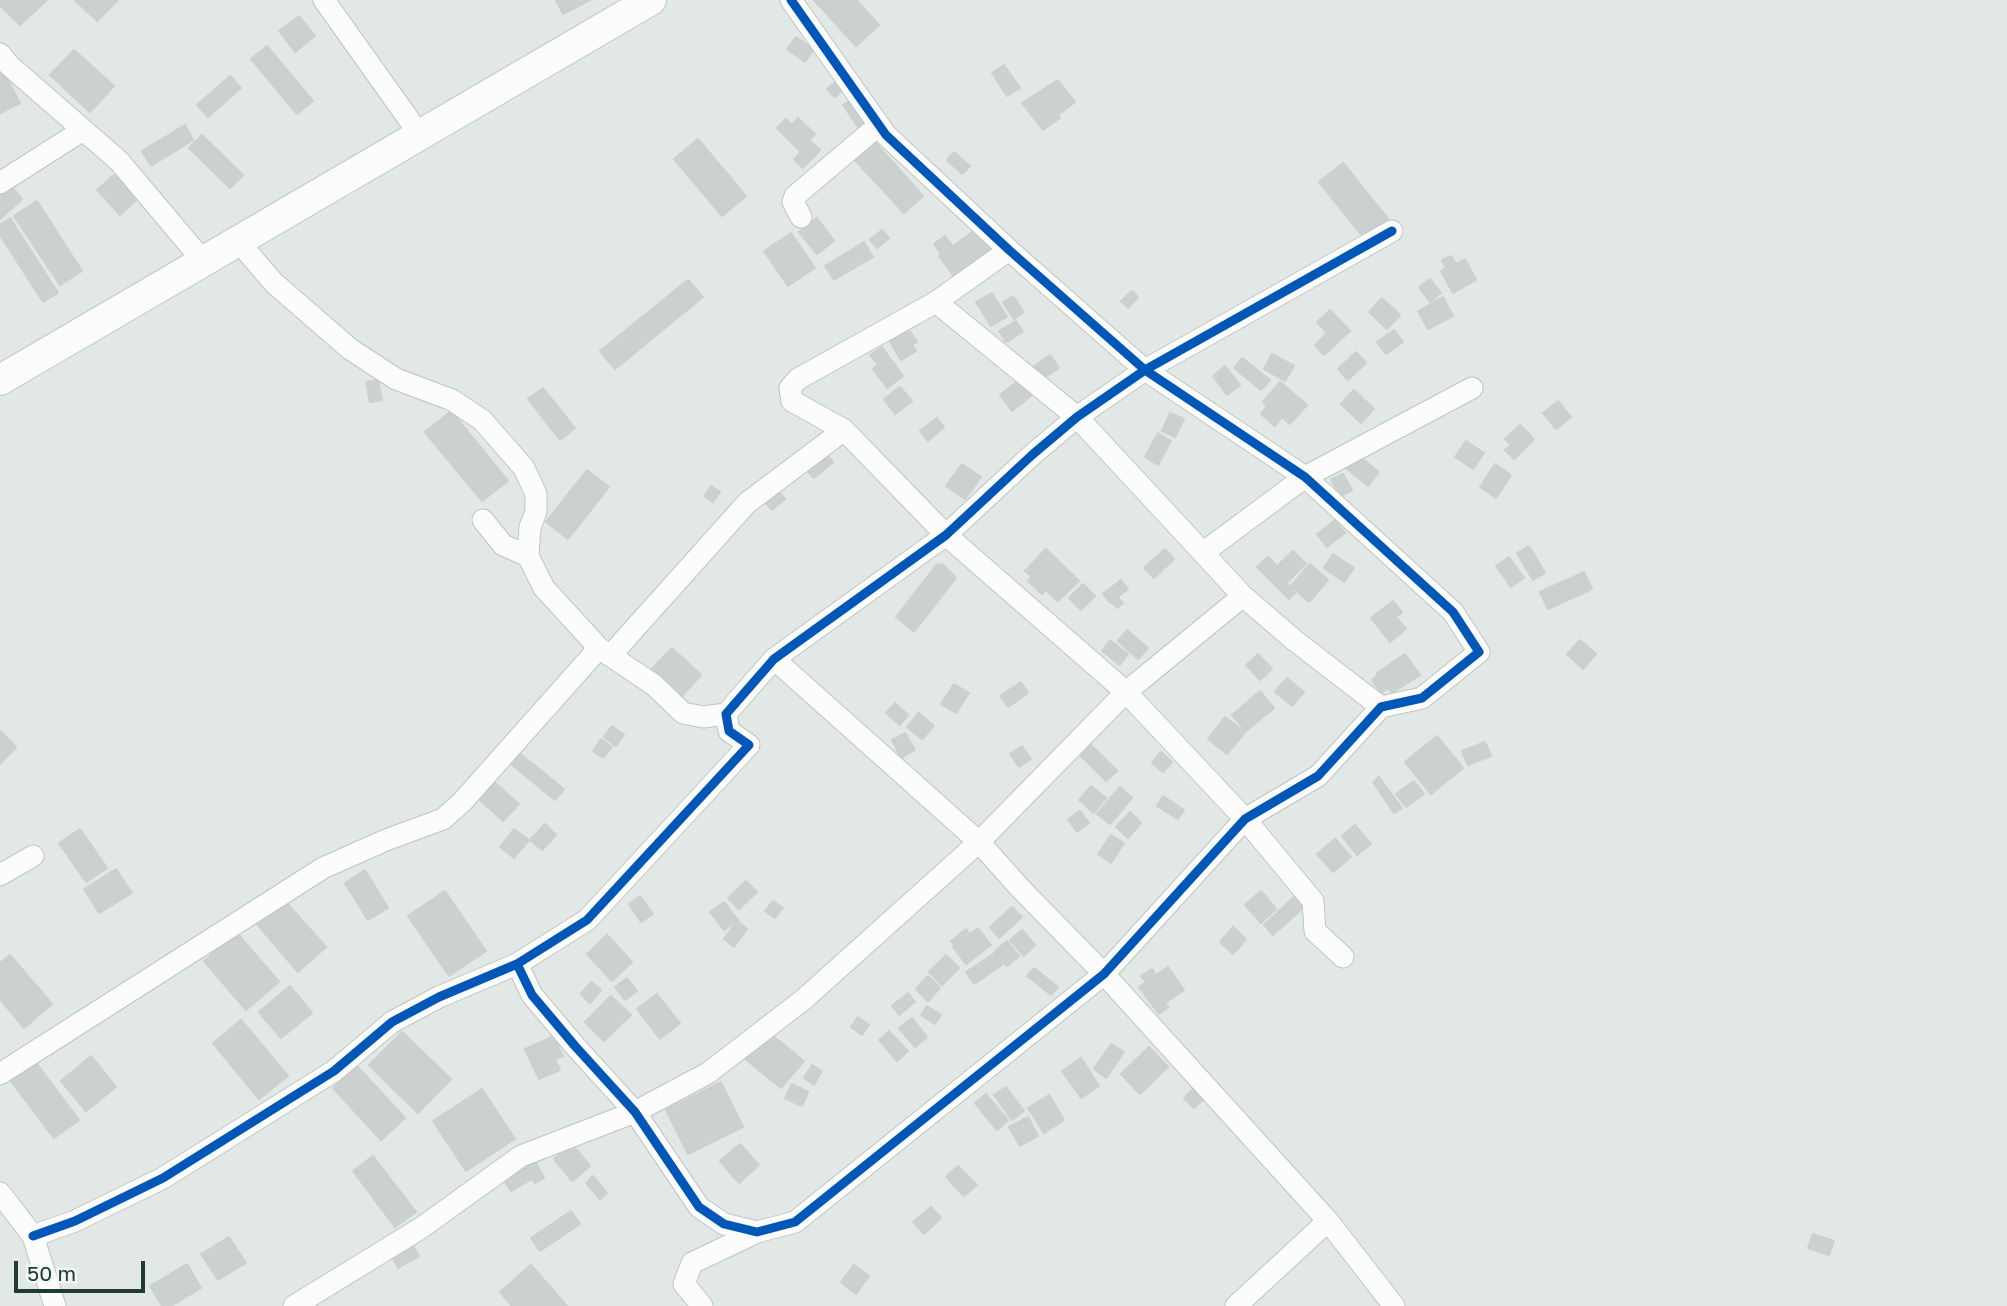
<!DOCTYPE html>
<style>
body{margin:0}
#map{position:relative;width:2007px;height:1306px;overflow:hidden;background:#e2e8e5;font-family:"Golos Text",sans-serif}
canvas{display:block}
.scale{position:absolute;left:14px;top:1261px;width:131px;height:32px;box-sizing:border-box;border:4px solid #203b36;border-top:0;padding-left:9px;font-size:21px;line-height:24px;white-space:nowrap;color:#203b36;-webkit-text-stroke:5px #f0f7f4;paint-order:stroke}
</style>
<div id="map">
<canvas width="2007" height="1306"></canvas>
<div class="scale">50 m</div>
</div>
<script>
const g = document.querySelector('canvas').getContext('2d');
g.lineJoin = 'round';
function fill(path, color) { g.fillStyle = color; g.fill(path, 'evenodd'); }
function strokePath(path, color, width, dash) { g.strokeStyle = color; g.lineWidth = width; g.lineCap = dash ? 'butt' : 'round'; g.setLineDash(dash || []); g.stroke(path); }
const building = new Path2D(`
 M0,0H47L20,25L0,5Z
 M75,0H118L97,21Z
 M556,0H590L563,14Z
 M814,0H856L879,25L856,46Z
 M299,16L315,36L295,52L279,31Z
 M796,37L814,50L805,62L787,49Z
 M267,46L313,101L297,114L251,59Z
 M74,50L114,86L90,112L50,75Z
 M1004,65L1020,88L1007,96L992,73Z
 M2,69L20,103L0,113V70Z
 M230,76L241,88L208,117L197,105Z
 M839,79L846,87L835,97L827,89Z
 M1058,80L1075,102L1058,115L1060,118L1043,130L1022,103Z
 M857,96L871,118L858,127L843,105Z
 M798,118L815,134L809,140L820,150L803,168L794,159L801,152L777,128L786,119L792,125Z
 M185,125L193,140L151,166L142,151Z
 M202,135L243,175L230,188L189,148Z
 M698,139L746,196L722,216L674,159Z
 M874,141L923,196L904,213L854,159Z
 M954,152L970,166L962,174L947,160Z
 M1343,163L1388,219L1364,238L1319,182Z
 M114,175L137,199L120,215L97,190Z
 M9,184L22,199L0,219V192Z
 M37,201L82,271L60,285L14,216Z
 M10,218L58,293L43,302L0,235V225Z
 M817,218L834,241L817,254L799,232Z
 M978,228L993,249L954,277L939,256L941,254L934,244L945,236L953,246Z
 M882,230L889,238L877,248L870,240Z
 M791,233L815,268L788,286L764,251Z
 M864,242L873,257L834,280L825,266Z
 M1451,256L1456,264L1465,259L1476,280L1453,293L1441,271L1446,268L1442,260Z
 M1430,279L1441,293L1430,302L1419,287Z
 M688,280L703,297L615,369L600,351Z
 M1132,291L1138,297L1128,308L1121,301Z
 M992,293L1007,317L991,326L976,302Z
 M1013,296L1024,312L1014,319L1003,302Z
 M1443,297L1453,316L1428,329L1418,311Z
 M1382,298L1400,315L1387,329L1369,312Z
 M1330,310L1350,331L1324,355L1315,345L1327,333L1317,322Z
 M1016,321L1023,332L1006,342L999,331Z
 M908,328L917,342L912,345L916,351L901,360L889,340Z
 M1394,330L1403,342L1386,354L1377,342Z
 M882,347L903,376L887,388L873,369L878,365L870,355Z
 M1356,352L1366,363L1348,380L1338,369Z
 M1272,354L1294,366L1285,381L1264,369Z
 M1050,355L1059,368L1042,379L1033,367Z
 M1242,358L1270,380L1261,390L1234,368Z
 M1225,366L1240,385L1227,395L1213,376Z
 M378,380L382,400L370,402L366,382Z
 M1019,380L1032,395L1012,411L1000,395Z
 M1280,382L1307,405L1290,424L1282,417L1275,426L1261,414L1267,405L1263,402Z
 M900,387L912,401L895,414L884,399Z
 M543,388L575,428L560,440L528,399Z
 M1354,390L1374,409L1361,423L1341,404Z
 M1558,401L1571,417L1556,429L1543,413Z
 M451,411L508,481L482,501L425,432Z
 M1170,413L1184,419L1175,437L1162,431Z
 M937,418L944,427L928,441L920,431Z
 M1520,425L1534,439L1514,459L1505,450L1511,445L1505,439Z
 M1158,433L1171,441L1158,465L1145,457Z
 M1466,441L1484,453L1473,469L1455,457Z
 M822,449L833,462L814,478L802,465Z
 M1356,454L1379,472L1368,486L1346,468Z
 M962,464L981,477L965,499L946,486Z
 M1495,464L1511,475L1496,498L1480,487Z
 M587,470L609,487L568,539L546,522Z
 M1343,474L1352,490L1341,496L1331,480Z
 M711,486L720,492L713,502L704,496Z
 M776,488L785,499L772,510L763,499Z
 M1335,520L1345,533L1327,547L1317,534Z
 M1529,546L1545,573L1533,580L1517,553Z
 M1046,549L1079,581L1058,601L1046,590L1042,594L1028,581L1032,577L1025,571Z
 M1165,549L1174,559L1154,578L1144,568Z
 M1293,551L1306,564L1286,583L1295,593L1289,599L1257,567L1268,557L1277,566Z
 M1333,554L1354,568L1344,582L1324,568Z
 M1509,557L1524,578L1511,587L1496,566Z
 M937,564L941,566L942,564L956,578L914,632L896,617Z
 M1310,564L1328,580L1309,602L1291,586Z
 M1584,572L1592,589L1548,609L1540,592Z
 M1121,580L1128,589L1110,603L1103,594Z
 M1083,584L1095,596L1081,610L1069,598Z
 M1118,598L1123,603L1117,608L1112,603Z
 M1393,601L1402,612L1396,617L1406,629L1390,642L1371,618Z
 M1127,630L1148,648L1138,659L1118,641Z
 M1110,640L1128,654L1120,665L1102,651Z
 M1580,640L1596,654L1583,669L1567,654Z
 M672,648L701,675L680,698L651,670Z
 M1258,654L1272,669L1260,680L1246,665Z
 M1405,654L1420,675L1392,693L1388,688L1381,693L1372,680L1378,675L1377,673Z
 M1287,678L1304,692L1292,706L1275,692Z
 M1021,682L1028,693L1008,707L1000,696Z
 M954,684L969,693L956,713L941,704Z
 M1260,691L1274,708L1246,731L1232,715Z
 M895,703L908,715L900,725L886,713Z
 M919,713L934,726L922,739L907,727Z
 M1225,717L1245,732L1227,754L1208,739Z
 M612,726L624,735L616,746L604,737Z
 M0,731L16,747L0,764Z
 M905,733L915,750L901,758L892,740Z
 M1437,736L1463,768L1431,794L1405,762Z
 M601,739L612,747L603,758L593,751Z
 M1485,742L1491,756L1468,765L1462,751Z
 M1091,745L1117,771L1106,781L1081,756Z
 M1022,746L1031,759L1019,767L1010,754Z
 M1161,752L1172,762L1163,772L1152,763Z
 M519,753L564,789L555,800L511,764Z
 M1379,777L1402,808L1394,813L1373,782Z
 M1414,781L1424,794L1406,807L1396,794Z
 M495,783L519,804L503,821L480,800Z
 M1091,786L1106,798L1094,813L1079,800Z
 M1120,787L1132,798L1110,824L1097,814Z
 M1163,796L1184,810L1178,819L1157,806Z
 M1080,811L1089,823L1077,832L1068,819Z
 M1130,812L1141,823L1128,838L1116,827Z
 M545,824L556,835L542,850L530,840Z
 M1355,825L1371,844L1357,855L1342,836Z
 M80,829L107,868L86,882L59,843Z
 M514,829L529,840L514,858L500,847Z
 M1111,835L1124,843L1111,863L1098,854Z
 M1335,839L1351,857L1333,872L1317,854Z
 M116,869L132,893L99,913L84,889Z
 M365,870L388,908L368,920L345,883Z
 M746,881L757,892L739,909L728,898Z
 M445,891L486,951L449,976L408,916Z
 M1261,891L1276,909L1261,923L1245,905Z
 M640,896L653,914L641,922L629,904Z
 M1295,896L1305,906L1273,935L1264,925Z
 M283,899L326,947L298,972L256,923Z
 M773,901L783,908L775,918L765,911Z
 M724,902L738,920L724,930L710,912Z
 M1012,907L1022,917L999,938L990,927Z
 M737,921L747,929L734,947L724,939Z
 M1233,927L1246,939L1233,954L1220,942Z
 M978,928L991,945L966,964L953,947L955,946L951,941L966,929L970,934Z
 M1022,930L1035,945L1024,956L1010,940Z
 M237,933L279,982L246,1010L204,961Z
 M607,935L632,962L612,981L587,954Z
 M1007,941L1019,956L1007,966L994,952Z
 M995,953L1002,965L974,984L966,972Z
 M10,955L52,1004L24,1028L0,999V963Z
 M946,955L959,968L942,985L929,972Z
 M1168,967L1184,990L1165,1003L1168,1007L1159,1014L1139,987L1146,982L1141,976L1152,969L1156,975Z
 M1034,968L1058,987L1051,995L1027,976Z
 M928,976L940,988L928,1001L916,989Z
 M627,978L637,991L625,1000L615,987Z
 M591,982L601,990L590,1003L581,994Z
 M290,986L312,1013L281,1038L259,1012Z
 M908,993L915,1002L899,1015L892,1006Z
 M657,994L680,1023L660,1039L637,1009Z
 M611,996L631,1015L604,1041L585,1022Z
 M927,1006L941,1015L935,1024L921,1015Z
 M858,1017L869,1025L862,1035L851,1027Z
 M912,1018L927,1037L915,1047L899,1028Z
 M241,1020L288,1076L259,1099L213,1043Z
 M767,1031L804,1061L781,1088L744,1058Z
 M889,1031L908,1051L897,1061L879,1040Z
 M402,1032L451,1079L418,1113L369,1065Z
 M554,1036L563,1056L555,1059L560,1070L539,1079L525,1049Z
 M1111,1044L1124,1052L1106,1078L1094,1069Z
 M1149,1047L1168,1067L1140,1094L1121,1074Z
 M91,1056L116,1087L86,1111L61,1081Z
 M1081,1058L1099,1086L1081,1098L1062,1071Z
 M34,1060L79,1120L54,1138L9,1079Z
 M812,1065L822,1071L814,1085L804,1078Z
 M357,1066L405,1118L381,1140L333,1088Z
 M721,1082L743,1127L688,1154L666,1110Z
 M792,1084L808,1092L802,1106L785,1098Z
 M1196,1086L1206,1097L1194,1108L1184,1098Z
 M1006,1087L1024,1111L1012,1120L994,1095Z
 M482,1089L515,1139L466,1171L433,1121Z
 M986,1094L1008,1120L997,1130L975,1103Z
 M1049,1095L1064,1120L1044,1133L1028,1108Z
 M1028,1117L1038,1136L1020,1146L1009,1127Z
 M572,1144L590,1166L572,1181L554,1159Z
 M740,1144L759,1165L739,1183L720,1161Z
 M373,1156L416,1212L395,1227L353,1171Z
 M534,1159L544,1178L535,1183L532,1179L511,1191L502,1177Z
 M958,1166L977,1185L964,1196L946,1177Z
 M593,1176L607,1193L600,1199L586,1183Z
 M931,1207L941,1218L924,1234L913,1222Z
 M571,1211L580,1224L540,1251L531,1238Z
 M1813,1234L1834,1241L1829,1255L1808,1248Z
 M229,1237L246,1263L218,1280L201,1254Z
 M410,1241L419,1256L398,1268L390,1253Z
 M187,1264L201,1288L171,1306H162L150,1286Z
 M531,1265L567,1306H512L500,1292Z
 M854,1265L869,1276L856,1294L841,1282Z`);
fill(building, '#cbd1ce');
strokePath(building, '#cbd1ce', 2);
const minor = new Path2D(`
 M324,0L420,135
 M0,54L10,66L119,161L203,261
 M0,183L83,130
 M801,217L793,202L795,196L879,125
 M238,241L274,283L350,349L396,379L452,400L482,420L524,468L536,494V512L530,527L528,556L544,588L599,648L654,685L683,713L703,717L726,714
 M1009,250L936,302L798,379L790,388L792,401L844,430L946,535L1126,692L1245,819L1313,901L1315,931L1343,957
 M936,302L1077,417L1243,596L1294,640L1381,707
 M483,520L503,545L528,556
 M1204,552L1305,477L1472,388
 M610,656L747,503L844,430
 M774,659L979,842L1020,888L1104,974L1328,1221L1394,1306
 M0,875L33,856
 M517,964L532,995L575,1046L635,1112L699,1207L724,1224L757,1232L795,1222L1104,974L1245,819L1318,776L1381,707L1422,698L1479,652L1453,612L1305,477L1145,370L1009,250L886,135L791,0
 M0,1074L323,868L386,840L443,819L462,802L599,648
 M0,1193L33,1236L55,1306
 M33,1236L75,1221L163,1178L334,1071L392,1022L439,997L517,964L587,920L749,745L729,731L726,714L774,659L946,535L1032,455L1077,417L1145,370L1392,231
 M294,1306L421,1228L521,1156L635,1112L708,1073L803,1000L979,842L1126,692L1243,596
 M702,1306L684,1284L692,1263L757,1232
 M1236,1306L1328,1221`);
const secondary = new Path2D(`
 M0,380L651,0`);
strokePath(minor, '#bfc5c3', 23);
strokePath(secondary, '#bec6c3', 32);
strokePath(minor, '#fbfcfb', 21);
strokePath(secondary, '#fbfcfb', 30);
strokePath(new Path2D(`
 M517,964L532,995L575,1046L635,1112L699,1207L724,1224L757,1232L795,1222L1104,974L1245,819L1318,776L1381,707L1422,698L1479,652L1453,612L1305,477L1145,370L1009,250L886,135L791,0
 M33,1236L75,1221L163,1178L334,1071L392,1022L439,997L517,964L587,920L749,745L729,731L726,714L774,659L946,535L1032,455L1077,417L1145,370L1392,231`), '#0057b8', 9);
</script>
